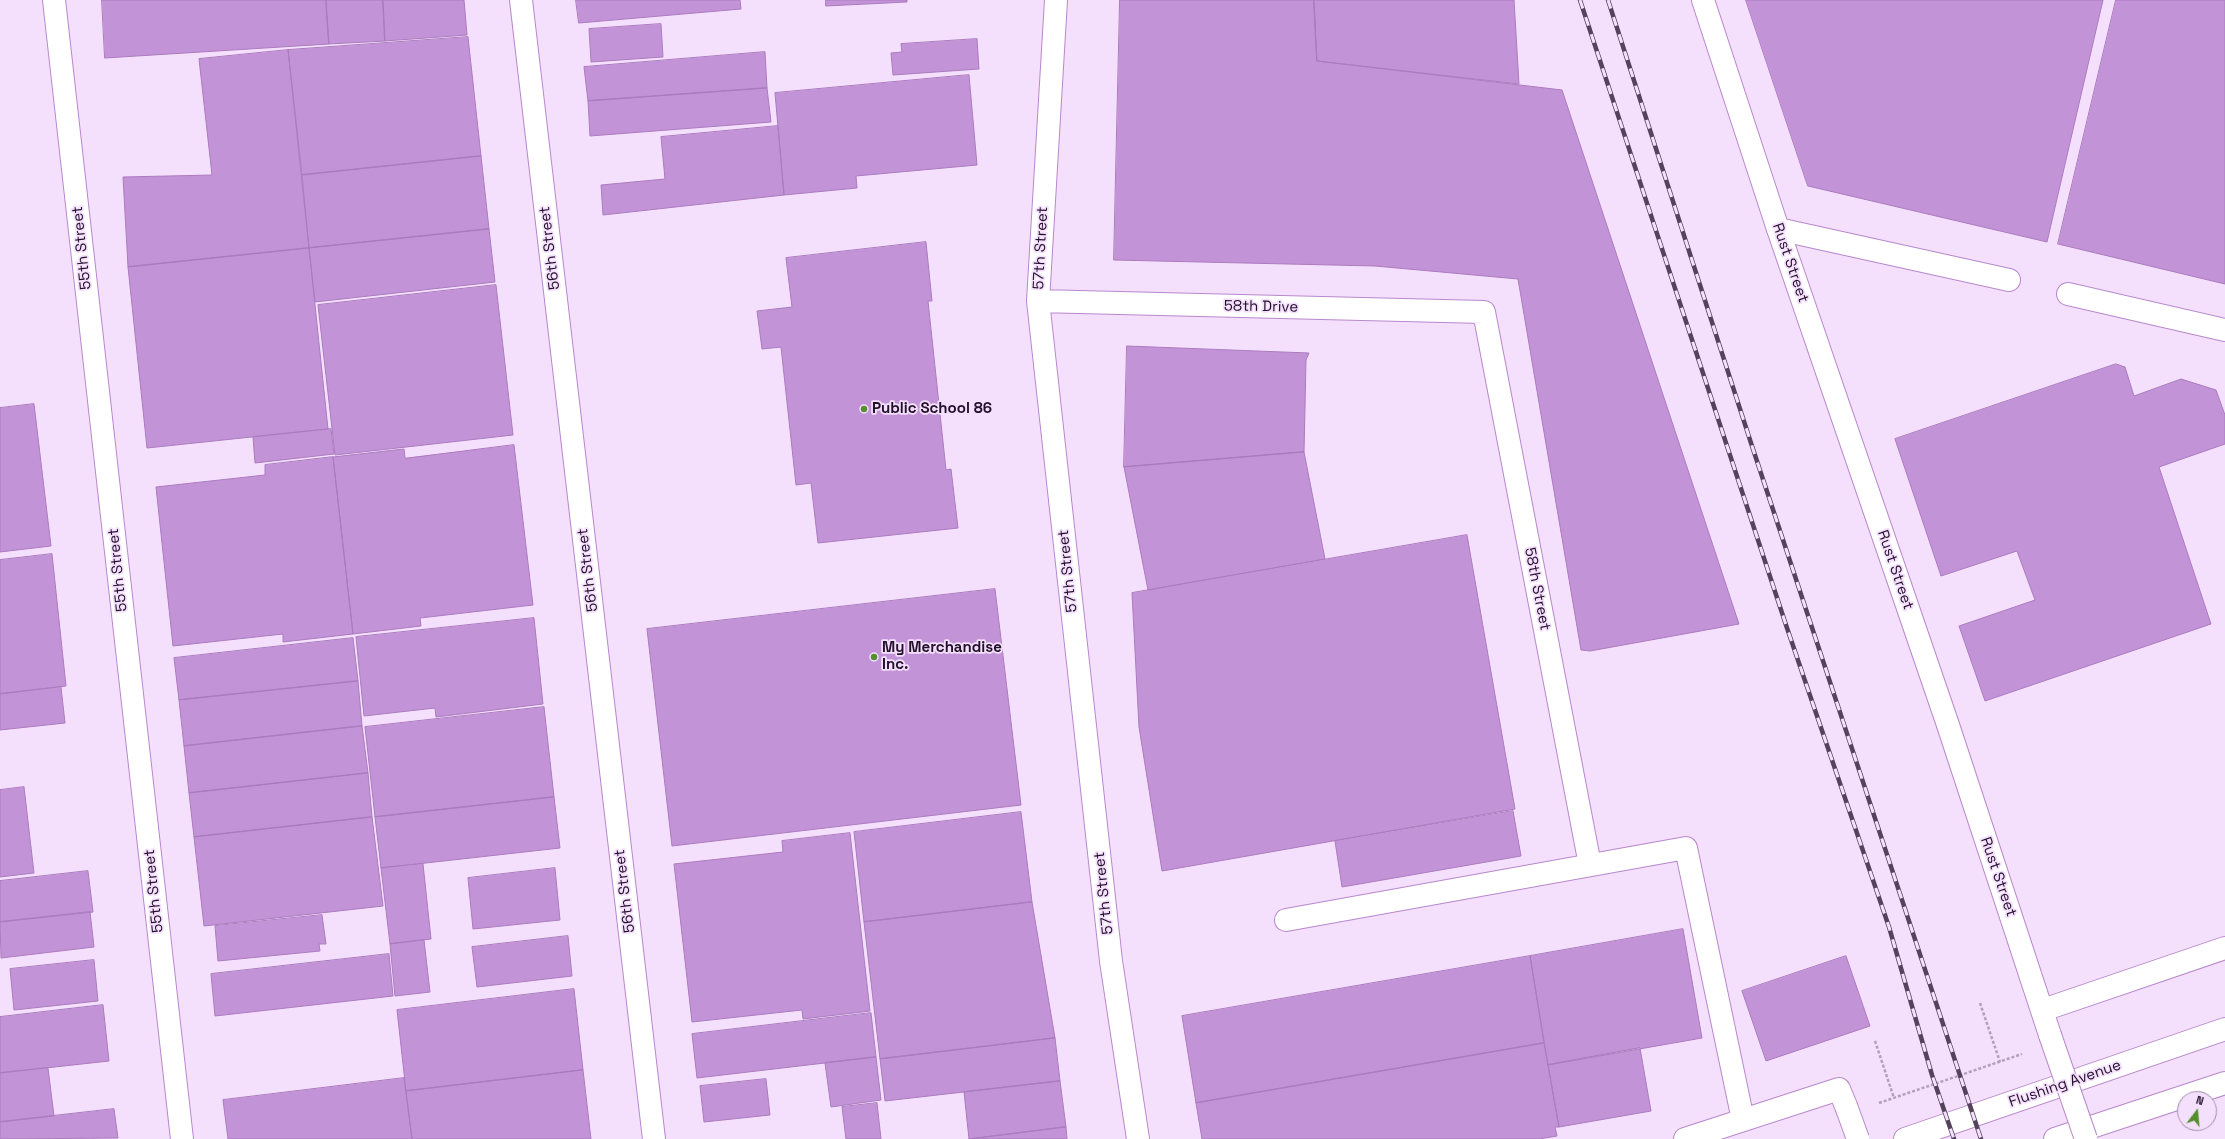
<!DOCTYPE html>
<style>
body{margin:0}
#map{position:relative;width:2225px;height:1139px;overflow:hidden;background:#f4e0fd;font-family:"Space Grotesk",sans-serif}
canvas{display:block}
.north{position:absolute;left:2177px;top:1091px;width:40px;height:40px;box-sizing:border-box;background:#f4e0fd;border:1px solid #a08da9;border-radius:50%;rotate:16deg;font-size:11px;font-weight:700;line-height:16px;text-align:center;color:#23102a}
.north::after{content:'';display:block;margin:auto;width:14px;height:18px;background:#54902e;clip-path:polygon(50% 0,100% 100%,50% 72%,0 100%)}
</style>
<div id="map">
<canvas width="2225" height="1139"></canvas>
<div class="north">N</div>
</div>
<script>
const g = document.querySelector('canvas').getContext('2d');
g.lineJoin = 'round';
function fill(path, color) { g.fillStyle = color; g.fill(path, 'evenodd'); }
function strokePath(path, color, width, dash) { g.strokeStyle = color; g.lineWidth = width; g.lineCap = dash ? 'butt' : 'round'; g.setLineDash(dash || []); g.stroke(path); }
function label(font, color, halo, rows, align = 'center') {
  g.font = font + ' "Space Grotesk",sans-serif'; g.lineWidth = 3.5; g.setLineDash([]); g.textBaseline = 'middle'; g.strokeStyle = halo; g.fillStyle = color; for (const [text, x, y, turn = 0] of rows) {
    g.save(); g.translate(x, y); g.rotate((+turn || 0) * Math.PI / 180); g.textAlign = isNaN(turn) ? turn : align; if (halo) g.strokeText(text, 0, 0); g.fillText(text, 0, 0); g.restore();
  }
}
const building = new Path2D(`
 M102,0H326L329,44L105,58Z
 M326,0H383L385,41L329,44Z
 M383,0H464L467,35L385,41Z
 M576,0H740L741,9L579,23Z
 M826,0H907V2L826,6Z
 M1120,0H1314L1317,61L1562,90L1739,624L1590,651L1581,650L1518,279L1375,266L1114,260Z
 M1314,0H1514L1519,84L1317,61Z
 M1746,0H2103L2047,242L1808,186Z
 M2116,0H2225V284L2058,244Z
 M661,24L663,57L591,62L589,29Z
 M468,37L481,156L302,175L288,50Z
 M977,39L979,69L893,75L891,53L902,52L901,44Z
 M288,50L309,248L128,267L123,177L212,175L199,59Z
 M765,52L767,88L588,101L584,67Z
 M969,75L977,165L856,176L857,188L784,195L775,93Z
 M767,88L771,122L590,136L588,101Z
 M778,126L784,195L603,215L601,185L665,179L661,137Z
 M481,156L489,229L309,248L302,175Z
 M489,229L495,282L315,302L309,248Z
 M926,242L932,301H928L946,470L951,469L958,528L818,543L811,483L796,485L781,347L762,349L757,311L792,307L786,258Z
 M309,248L328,429L147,448L128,267Z
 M496,285L513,435L335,455L318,305Z
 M1127,346L1309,353L1306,360L1304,452L1124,467Z
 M2116,364L2125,367L2134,396L2181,379L2216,390L2225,415V444L2159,467L2211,624L1985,701L1959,626L2035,600L2017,551L1941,576L1895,439Z
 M34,404L51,546L0,552V408Z
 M331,429L334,454L255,463L253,437Z
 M514,445L533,605L420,618L421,626L353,634L333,457L404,449L405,458Z
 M1304,452L1325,559L1148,590L1124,467Z
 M333,457L353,634L283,642V634L173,646L156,487L265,475V465Z
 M1467,535L1515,809L1162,871L1139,727L1132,593Z
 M52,554L66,686L0,694V560Z
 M995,589L1021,805L672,846L647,629Z
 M534,618L543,704L436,717L435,708L364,716L356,637Z
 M353,638L358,681L179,700L174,658Z
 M358,681L362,726L184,746L179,700Z
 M61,687L65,723L0,730V694Z
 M544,707L554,797L375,817L365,727Z
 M362,726L368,773L189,793L184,746Z
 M368,773L372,817L194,837L189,793Z
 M24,787L34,873L0,877V790Z
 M554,797L560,848L381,868L375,817Z
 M1513,811L1521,856L1342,887L1335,841Z
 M1021,812L1032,902L864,922L854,832Z
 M372,817L383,906L204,926L194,837Z
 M850,833L870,1011L803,1019L802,1010L692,1022L674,864L783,852L782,841Z
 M423,864L431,939L390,944L381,868Z
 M555,868L560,920L473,929L468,878Z
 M88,871L93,912L0,922V881Z
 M1032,902L1055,1038L880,1059L864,922Z
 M90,912L94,947L1,958L0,922Z
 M322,915L326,944H319L320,951L218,961L215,926Z
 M1683,929L1702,1038L1548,1065L1530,956Z
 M568,936L572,976L477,987L472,947Z
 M424,940L430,992L395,996L390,944Z
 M389,954L393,996L215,1016L211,974Z
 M1530,956L1544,1043L1196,1103L1182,1016Z
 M1846,956L1870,1026L1766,1061L1742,991Z
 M94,960L98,1001L14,1010L10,969Z
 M574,989L583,1070L406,1091L397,1010Z
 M103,1005L109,1061L0,1073V1017Z
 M871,1013L876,1057L697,1078L692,1034Z
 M1055,1038L1060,1081L885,1101L880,1059Z
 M1544,1043L1559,1127H1555L1557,1136L1539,1139H1202L1196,1103Z
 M1640,1048L1651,1111L1559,1127L1548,1065Z
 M876,1057L881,1100L831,1107L825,1063Z
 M48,1068L54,1116L0,1122V1073Z
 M583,1070L591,1139H412L406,1091Z
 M404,1078L412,1139H228L223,1100Z
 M766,1079L770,1115L704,1122L700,1086Z
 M1060,1081L1066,1127L969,1139L964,1092Z
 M877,1103L881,1139H846L842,1107Z
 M114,1109L118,1138L0,1139V1122Z
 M1066,1127L1067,1139H969Z`);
fill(building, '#c393d8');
strokePath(building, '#ab7bbe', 1);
const minor = new Path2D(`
 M521,0L654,1139
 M1056,0L1038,301L1111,961L1138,1139
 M1778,229L2009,280
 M2068,294L2225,330
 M1038,301L1484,312L1590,865
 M1286,920L1686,848L1743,1120
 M1685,1139L1839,1089L1846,1106`);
const major = new Path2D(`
 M54,0L182,1139
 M1703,0L1778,229L1947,722L2050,1035
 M2043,1010L2225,948
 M1905,1139L2225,1029
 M2055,1139L2225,1083`);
strokePath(minor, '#b888cc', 24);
strokePath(major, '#b888cc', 24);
strokePath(new Path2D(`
 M1980,1003L2000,1062
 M1875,1041L1894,1098
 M1879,1103L2022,1054`), '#b29fbb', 2.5, [3, 2]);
strokePath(minor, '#fff', 22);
strokePath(major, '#fff', 22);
const rail = new Path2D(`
 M1580,0L1787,628L1889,927L1932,1075L1954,1139
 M1608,0L1751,443L1981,1139`);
strokePath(rail, '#55425c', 4.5);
strokePath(rail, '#f4e0fd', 3, [9]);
const minorBridge = new Path2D(`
 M1846,1106L1858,1139`);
const majorBridge = new Path2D(`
 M2050,1035L2086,1139`);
strokePath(minorBridge, '#b888cc', 24, []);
strokePath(majorBridge, '#b888cc', 24, []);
strokePath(minorBridge, '#fff', 22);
strokePath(majorBridge, '#fff', 22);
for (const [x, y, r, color] of [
 [864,409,4,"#54902e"],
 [874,657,4,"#54902e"]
]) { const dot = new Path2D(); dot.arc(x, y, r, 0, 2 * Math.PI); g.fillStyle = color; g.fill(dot); strokePath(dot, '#f4e0fd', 1.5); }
label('15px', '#23102a', '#f4e0fd', [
 ["55th Street",82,248,-96],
 ["56th Street",550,248,-97],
 ["57th Street",1041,248,-87],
 ["Rust Street",1790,263,71],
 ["58th Drive",1261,307,1],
 ["55th Street",118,570,-96],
 ["56th Street",588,570,-97],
 ["Rust Street",1895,570,71],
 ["57th Street",1068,571,-96],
 ["58th Street",1537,589,79],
 ["Rust Street",1998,877,71],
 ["55th Street",154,891,-96],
 ["56th Street",625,891,-97],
 ["57th Street",1104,893,-96],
 ["Flushing Avenue",2065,1084,-19]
]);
label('bold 15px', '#23102a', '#f4e0fd', [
 ["Public School 86",872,409],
 ["My Merchandise",882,648],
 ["Inc.",882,665]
], 'left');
</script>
